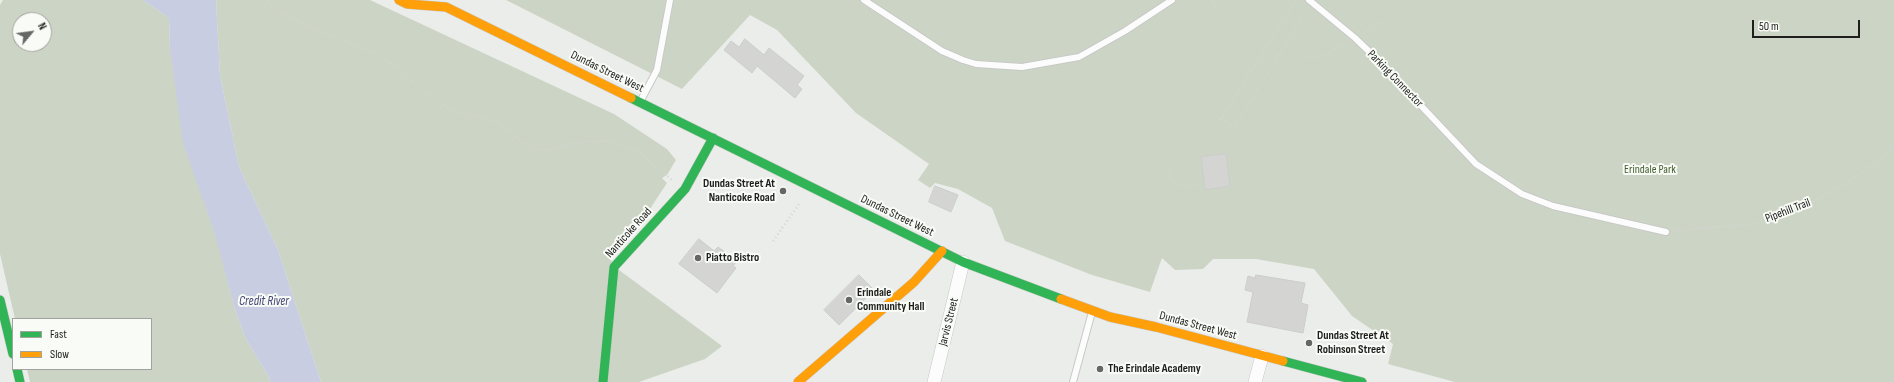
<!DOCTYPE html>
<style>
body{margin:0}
#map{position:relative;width:1894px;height:382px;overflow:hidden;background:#ebedea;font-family:"Sofia Sans Condensed",sans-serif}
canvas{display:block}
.legend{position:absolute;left:12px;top:318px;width:140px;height:52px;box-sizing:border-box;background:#f8fbf6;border:1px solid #a1a39f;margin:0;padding:5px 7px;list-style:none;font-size:12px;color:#1e1f1d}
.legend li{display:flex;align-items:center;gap:8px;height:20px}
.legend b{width:20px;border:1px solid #a1a39f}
.north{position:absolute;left:12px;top:12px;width:40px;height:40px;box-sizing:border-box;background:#f8fbf6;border:1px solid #a1a39f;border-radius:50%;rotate:61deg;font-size:11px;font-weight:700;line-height:16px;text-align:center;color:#1e1f1d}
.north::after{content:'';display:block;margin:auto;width:14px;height:18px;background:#666765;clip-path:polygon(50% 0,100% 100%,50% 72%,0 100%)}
.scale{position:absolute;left:1752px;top:20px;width:108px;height:18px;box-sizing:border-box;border:2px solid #1e1f1d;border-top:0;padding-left:5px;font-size:12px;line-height:14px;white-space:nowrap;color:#1e1f1d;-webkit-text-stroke:3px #f8fbf6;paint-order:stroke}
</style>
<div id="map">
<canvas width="1894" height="382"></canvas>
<ul class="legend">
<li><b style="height:5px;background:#30b455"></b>Fast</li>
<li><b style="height:5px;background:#ff9f0a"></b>Slow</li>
</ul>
<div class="north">N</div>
<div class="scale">50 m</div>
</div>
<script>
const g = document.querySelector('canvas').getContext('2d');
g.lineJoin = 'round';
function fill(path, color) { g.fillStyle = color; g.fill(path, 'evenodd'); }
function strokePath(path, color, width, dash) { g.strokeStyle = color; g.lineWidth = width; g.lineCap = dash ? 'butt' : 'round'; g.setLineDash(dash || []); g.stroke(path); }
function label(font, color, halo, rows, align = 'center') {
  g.font = font + ' "Sofia Sans Condensed",sans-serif'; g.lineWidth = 4; g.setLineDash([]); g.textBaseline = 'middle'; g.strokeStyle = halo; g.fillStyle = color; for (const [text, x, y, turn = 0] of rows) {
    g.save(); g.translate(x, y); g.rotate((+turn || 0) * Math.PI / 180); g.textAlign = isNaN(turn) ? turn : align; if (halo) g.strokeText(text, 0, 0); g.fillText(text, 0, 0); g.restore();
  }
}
fill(new Path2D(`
 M3,0H143L169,18L170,49L235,310L246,339L269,377L270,382H30L27,369H151V319H15L0,254V5ZM20,20H44V44H20Z
 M216,0H370L614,114L667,149L676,160L667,175L662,178L667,183L648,212L609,258L619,270L722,346L705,359L639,382H321L278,250L239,167L220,75Z
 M506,0H1894V382H1455L1388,364L1393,344L1352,316L1314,269L1256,259H1213L1203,269L1175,270L1162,258L1150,292L1092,275L1005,241L992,208L958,189L935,183L930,188L918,180L929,164L856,113L777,30L750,15L682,89Z`), '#ccd5c5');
fill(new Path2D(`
 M143,0H216L220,75L239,167L278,250L321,382H270L269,377L246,339L235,310L215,234L183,143L170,49L169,18Z`), '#c9cde2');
const building = new Path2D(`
 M745,39L764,55L769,48L804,76L797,85L802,89L795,98L757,66L752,73L724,50L731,41L739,47Z
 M1226,154L1230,186L1205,190L1201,157Z
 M935,186L958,195L951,212L929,202Z
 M699,239L714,251L718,247L737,261L733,266L736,268L717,293L679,264Z
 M859,275L874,290L839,325L824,310Z
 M1256,275L1305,283L1301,303L1308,305L1303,333L1247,322L1253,292L1245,290L1248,276L1255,278Z`);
fill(building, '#d4d5d3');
strokePath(building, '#cbcdca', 1);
const lane = new Path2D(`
 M864,0L942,51L963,60L976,64L1022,67L1079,57L1125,31L1172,0
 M1309,0L1355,38L1378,60L1476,164L1522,194L1553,206L1666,232
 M641,100L657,70L670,0
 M1073,382L1092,312`);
const street = new Path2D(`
 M934,382L963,262
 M1255,382L1262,356`);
const fast = new Path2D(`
 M631,98L963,262L1061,299
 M0,300L13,354
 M1283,361L1362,382
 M17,369L20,382
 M603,382L614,267L685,189L713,138`);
const slow = new Path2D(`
 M399,0L407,4L446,7L631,98
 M1061,299L1110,317L1156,327L1283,361
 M798,382L914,282L942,251`);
strokePath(lane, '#c7c9c7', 8);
strokePath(street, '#c7c9c7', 14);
strokePath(fast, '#c7c9c7', 10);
strokePath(slow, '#c7c9c7', 10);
strokePath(new Path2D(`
 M268,0L272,8L323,33L370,51L398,67L425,93L454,111L500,123L521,141L535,149L551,150L580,142L610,141L636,150L672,180
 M1212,0L1221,14
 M1296,0L1221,119L1234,127L1306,11
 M1363,33L1387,19
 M1301,58H1318L1347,42
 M1211,153L1213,144L1222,136
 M1168,164C1171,189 1178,186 1201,186
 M1674,231L1751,224L1809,204L1855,178L1894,148
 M773,241L799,204`), '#d4d4d4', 2.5, [1, 3]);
strokePath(lane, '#fcfcfc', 6);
strokePath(street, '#fcfcfc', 13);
strokePath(fast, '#30b455', 9);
strokePath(slow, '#ff9f0a', 9);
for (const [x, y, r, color] of [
 [783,191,4,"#666765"],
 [698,258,4,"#666765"],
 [849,300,4,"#666765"],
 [1309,343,4,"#666765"],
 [1100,369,4,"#666765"]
]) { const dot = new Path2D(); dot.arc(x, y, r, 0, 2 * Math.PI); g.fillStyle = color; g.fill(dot); strokePath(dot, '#f8fbf6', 1.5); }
label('12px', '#1e1f1d', '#f8fbf6', [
 ["Dundas Street West",607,72,26],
 ["Parking Connector",1395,79,46],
 ["Pipehill Trail",1788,211,-21],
 ["Dundas Street West",897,216,26],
 ["Nanticoke Road",629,233,-48],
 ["Jarvis Street",949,322,-76],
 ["Dundas Street West",1198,326,15]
]);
label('12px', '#465e31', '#f8fbf6', [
 ["Erindale Park",1650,170]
]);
label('bold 12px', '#1e1f1d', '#f8fbf6', [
 ["Dundas Street At",775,184,"right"],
 ["Nanticoke Road",775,198,"right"],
 ["Piatto Bistro",706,258],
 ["Erindale",857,293],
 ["Community Hall",857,307],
 ["Dundas Street At",1317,336],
 ["Robinson Street",1317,350],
 ["The Erindale Academy",1108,369]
], 'left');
label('italic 13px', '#424673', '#f8fbf6', [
 ["Credit River",264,302]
]);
</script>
